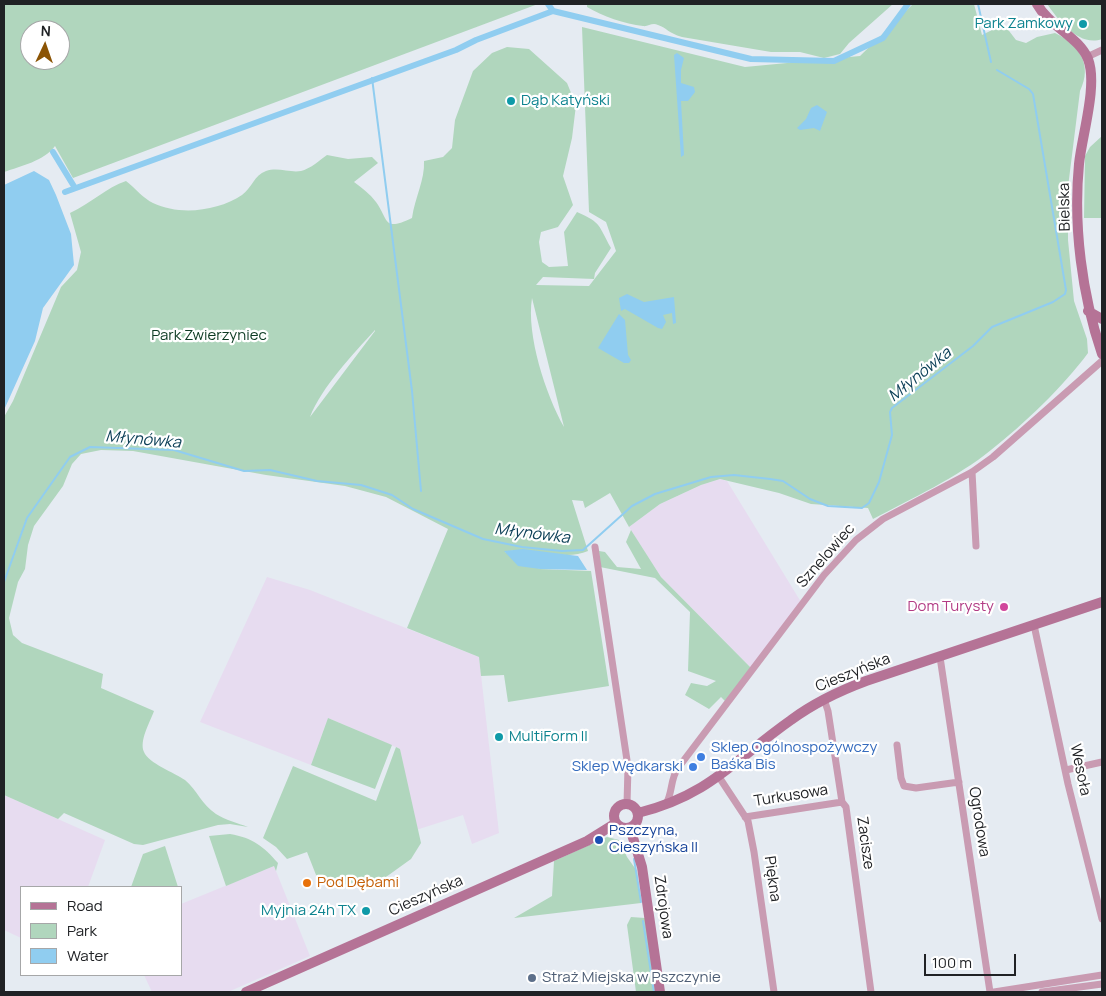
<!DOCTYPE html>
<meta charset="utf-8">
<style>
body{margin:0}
#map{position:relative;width:1106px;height:996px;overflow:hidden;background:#e5ebf2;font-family:Manrope,sans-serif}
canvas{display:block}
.frame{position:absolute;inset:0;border:5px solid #202225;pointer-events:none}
.legend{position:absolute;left:20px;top:886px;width:162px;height:90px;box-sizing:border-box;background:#fff;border:1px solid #a6a7a8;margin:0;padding:6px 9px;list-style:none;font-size:15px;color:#202225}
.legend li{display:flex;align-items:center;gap:10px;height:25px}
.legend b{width:25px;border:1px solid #a6a7a8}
.north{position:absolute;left:20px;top:20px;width:50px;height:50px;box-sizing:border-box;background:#fff;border:1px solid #a6a7a8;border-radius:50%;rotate:3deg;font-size:14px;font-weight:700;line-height:20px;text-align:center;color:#202225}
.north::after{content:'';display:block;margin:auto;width:18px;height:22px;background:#8b5405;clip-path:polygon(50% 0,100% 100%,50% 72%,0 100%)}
.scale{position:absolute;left:924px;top:954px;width:92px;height:22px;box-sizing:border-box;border:2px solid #202225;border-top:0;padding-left:6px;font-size:15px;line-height:18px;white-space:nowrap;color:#202225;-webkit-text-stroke:4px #fff;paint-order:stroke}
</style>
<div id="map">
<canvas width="1106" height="996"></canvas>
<div class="frame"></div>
<ul class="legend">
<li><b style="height:6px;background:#b57396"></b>Road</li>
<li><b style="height:14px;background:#b0d6bd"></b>Park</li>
<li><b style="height:14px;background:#90cdf0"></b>Water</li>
</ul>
<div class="north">N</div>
<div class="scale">100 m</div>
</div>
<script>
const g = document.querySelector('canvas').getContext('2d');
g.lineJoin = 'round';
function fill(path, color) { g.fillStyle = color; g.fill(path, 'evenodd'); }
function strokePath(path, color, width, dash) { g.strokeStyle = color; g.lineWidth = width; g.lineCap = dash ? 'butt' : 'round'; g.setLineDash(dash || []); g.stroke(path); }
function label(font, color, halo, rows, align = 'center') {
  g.font = font + ' Manrope,sans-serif'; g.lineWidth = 4.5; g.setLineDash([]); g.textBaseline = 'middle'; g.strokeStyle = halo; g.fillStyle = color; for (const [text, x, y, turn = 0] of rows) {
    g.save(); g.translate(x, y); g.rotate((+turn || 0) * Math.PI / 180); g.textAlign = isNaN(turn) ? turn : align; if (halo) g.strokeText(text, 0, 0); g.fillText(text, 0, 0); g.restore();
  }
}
fill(new Path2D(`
 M720,479L727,481L801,602L753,670L661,577L629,527L660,504L701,485Z
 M267,577L310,590L479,657L499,833L472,844L463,815L416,830L400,749L328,718L311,765L200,722Z
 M4,795L105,840L88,887H21V938L4,930Z
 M274,866L310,956L228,992H152L144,975H181V904Z`), '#e7dcf0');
fill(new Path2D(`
 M4,4H538L73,178L55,146C44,161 21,166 4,172ZM30,30H60V60H30Z
 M587,4H893L849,43L840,54L824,58L800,52H771L682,37C668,33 667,28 658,25C652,22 648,27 643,26C625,24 602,16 587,7Z
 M913,4H974L982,35L994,29L1006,27L1016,40L1026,43L1037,37L1055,33C1079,45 1093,64 1080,91L1068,187V240L1074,301L1087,339L1088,353C1063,387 1024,424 991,450C958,477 911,499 873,519L868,508L811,504L779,493L720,479L701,485L660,504L629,527L610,493L585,508L583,501L572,500L588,551C564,562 532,546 505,552L540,569L591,571L609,686L508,702L504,675L481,676L479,657L407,628L448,529L386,497L345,486L266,475L133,451L101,450L81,454L72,464L63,486L34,526L28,545L25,569L18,582L9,618L13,635L22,643L103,674L101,688L154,711C150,722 139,741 144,752C148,763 175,773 185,780C197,790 202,805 216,814C225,820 238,823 248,827L230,824L218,825L143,845L134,844L64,813L58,819L4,795V417L13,401L61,287L77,270L81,252L70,213C90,204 107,187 126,181C135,188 144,199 153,203C180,216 218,211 242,195C252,188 254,175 266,171C278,167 290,173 301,171C310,169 320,160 327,155L348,159L372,157L378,163L354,182C362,188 370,194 376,202C389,220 383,232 412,218C415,197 425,180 424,161L443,157L452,148L455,120L473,71L492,53L507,47L529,49L567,83L576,105L572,138L563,176L573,205L558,227L541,232L539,242L542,262L549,267L568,266L564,232L577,212C602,223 598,225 611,248L595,273L594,279L543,277L536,285L589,286L616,251L606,222L589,212L582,27L745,67L860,56ZM532,298L564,427C546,395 526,335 532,298ZM375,330V331L310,417C321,388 354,353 375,330Z
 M1047,4H1102V39C1079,47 1059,21 1047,4Z
 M1102,136V218H1084L1085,156L1090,147Z
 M631,530L661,577L753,670L726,702L721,697L709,709L685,695L691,683L707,686L716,681L688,671L690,612L655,578L600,567L599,551L605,552L617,567L641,569L626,542Z
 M328,718L392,745L375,789L311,765Z
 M396,747L400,749L421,843L411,859L386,877L331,887L318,880L307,852L287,859L276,847L263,838L293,766L376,801Z
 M230,834C253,838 263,846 278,863L276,871L274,866L226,886L209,836Z
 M607,837L619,840L627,857L637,871L641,903L514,918L552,896L554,861Z
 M165,846L178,887H131L143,854Z
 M631,917L645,918L656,992H636L627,925Z`), '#b0d6bd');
fill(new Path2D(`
 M677,53L684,58L681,70V83L694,87L695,92L688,101H681L684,155L681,157L674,55Z
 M817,105L827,112L820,131L814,128L800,130L797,128L806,119L811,108Z
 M34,171L49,180L56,195L71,234L74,265L43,308L35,341L4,410V185Z
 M627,294L644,302L674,297L676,323L673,324L672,313L663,315L666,322L662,329L658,328L625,309L621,311L619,298Z
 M619,314L625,320L628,355L631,360L629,363H624L598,348Z
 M523,549L578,556L587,570L540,569L518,566L504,551Z`), '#90cdf0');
strokePath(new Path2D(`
 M978,4L991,62
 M372,78L412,391L421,491
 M4,582L27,518L70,457L90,447L174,450L244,471L270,470L317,481L361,485L392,495L413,509L483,539L522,547L562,551L583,550L632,506L655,494L711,477L734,475L770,479L783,481L810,499L828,506L862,508L869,503L879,482L892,435L890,412L892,408L973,346L992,327L1053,302L1065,294L1066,290L1033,94L1029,89L997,70
 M4,660V663
 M634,859L641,902
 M643,921L654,992`), '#90cdf0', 2);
strokePath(new Path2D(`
 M548,4L553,11
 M53,152L75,188
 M65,192L456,50L476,40L553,11L751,59L834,61L883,38L908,4`), '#90cdf0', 6);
strokePath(new Path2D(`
 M1087,57L1102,50
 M972,472L976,546
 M595,547L628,767L627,804
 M1034,625L1068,784L1102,919
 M940,657L990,992
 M824,699L828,711L842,802L846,807L871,992
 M897,745L901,778L904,786L916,788L959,782
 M1066,770L1102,762
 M719,777L748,821L754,852L774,992
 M666,804C673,792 670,779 678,768L824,575L856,540L883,519L972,472L993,457L1102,361
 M745,817L842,802
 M994,992L1102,975
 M1042,992L1102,984`), '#c99bb2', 7);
strokePath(new Path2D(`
 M1037,4C1049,26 1079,37 1088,59C1098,85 1082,135 1079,164C1073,226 1082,295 1102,354
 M1088,311L1102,319
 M614 816a12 12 0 1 1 24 0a12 12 0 1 1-24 0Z
 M638,813C710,795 734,760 791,720C814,703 839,691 866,681L1102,602
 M630,828L642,867L660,992
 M246,992L587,841L616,823`), '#b57396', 10);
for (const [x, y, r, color] of [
 [1083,24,5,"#0f9aa8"],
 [511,101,5,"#0f9aa8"],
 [1004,607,5,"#d1479c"],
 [499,737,5,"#0f9aa8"],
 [701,757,5,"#3f7fe0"],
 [693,767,5,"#3f7fe0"],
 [599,840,5,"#1a4fb4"],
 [307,883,5,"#e8710a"],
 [366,911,5,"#0f9aa8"],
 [532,978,5,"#5c6f8a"]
]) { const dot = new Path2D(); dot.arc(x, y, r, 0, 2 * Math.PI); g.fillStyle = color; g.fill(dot); strokePath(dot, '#fff', 2); }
label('15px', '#0d838f', '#fff', [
 ["Park Zamkowy",1073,24],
 ["Dąb Katyński",521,101,"left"],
 ["MultiForm II",509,737,"left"],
 ["Myjnia 24h TX",356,911]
], 'right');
label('15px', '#202225', '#fff', [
 ["Bielska",1065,207,-91],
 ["Sznelowiec",826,556,-49],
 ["Cieszyńska",853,673,-22],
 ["Wesoła",1080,770,78],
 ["Turkusowa",791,796,-9],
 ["Ogrodowa",979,822,81],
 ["Zacisze",865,843,82],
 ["Piękna",772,879,82],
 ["Cieszyńska",426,896,-24],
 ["Zdrojowa",663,907,82]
]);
label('15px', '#0c3a22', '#fff', [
 ["Park Zwierzyniec",209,336]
]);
label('15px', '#b23c85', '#fff', [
 ["Dom Turysty",994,607]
], 'right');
label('15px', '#366cbe', '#fff', [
 ["Sklep Ogólnospożywczy",711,748],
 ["Baśka Bis",711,765],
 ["Sklep Wędkarski",683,767,"right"]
], 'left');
label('15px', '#164399', '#fff', [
 ["Pszczyna,",609,831],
 ["Cieszyńska II",609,848]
], 'left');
label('15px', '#c56008', '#fff', [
 ["Pod Dębami",317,883]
], 'left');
label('15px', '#4e5e75', '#fff', [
 ["Straż Miejska w Pszczynie",542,978]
], 'left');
label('italic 16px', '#0d4058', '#fff', [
 ["Młynówka",920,375,-39],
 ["Młynówka",143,440,5],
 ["Młynówka",532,534,7]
]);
</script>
